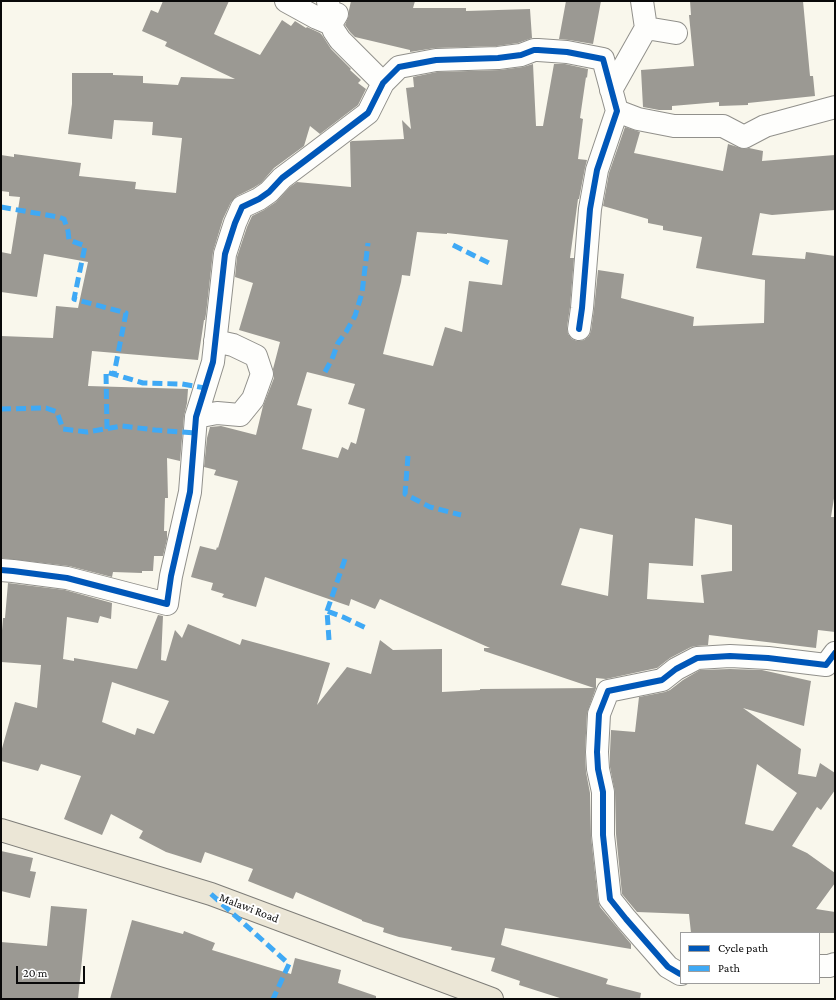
<!DOCTYPE html>
<style>
body{margin:0}
#map{position:relative;width:836px;height:1000px;overflow:hidden;background:#f9f7ec;font-family:"Crimson Pro",serif}
canvas{display:block}
.frame{position:absolute;inset:0;border:2px solid #090909;pointer-events:none}
.legend{position:absolute;left:680px;top:932px;width:140px;height:52px;box-sizing:border-box;background:#fff;border:1px solid #9d9d9d;margin:0;padding:5px 7px;list-style:none;font-size:12px;color:#090909}
.legend li{display:flex;align-items:center;gap:8px;height:20px}
.legend b{width:20px;border:1px solid #9d9d9d}
.scale{position:absolute;left:16px;top:966px;width:69px;height:18px;box-sizing:border-box;border:2px solid #090909;border-top:0;padding-left:5px;font-size:12px;line-height:14px;white-space:nowrap;color:#090909;-webkit-text-stroke:3px #fff;paint-order:stroke}
</style>
<div id="map">
<canvas width="836" height="1000"></canvas>
<div class="frame"></div>
<ul class="legend">
<li><b style="height:5px;background:#0057b8"></b>Cycle path</li>
<li><b style="height:5px;background:#3fa9f5"></b>Path</li>
</ul>
<div class="scale">20 m</div>
</div>
<script>
const g = document.querySelector('canvas').getContext('2d');
g.lineJoin = 'round';
function fill(path, color) { g.fillStyle = color; g.fill(path, 'evenodd'); }
function strokePath(path, color, width, dash) { g.strokeStyle = color; g.lineWidth = width; g.lineCap = dash ? 'butt' : 'round'; g.setLineDash(dash || []); g.stroke(path); }
function label(font, color, halo, rows, align = 'center') {
  g.font = font + ' "Crimson Pro",serif'; g.lineWidth = 4; g.setLineDash([]); g.textBaseline = 'middle'; g.strokeStyle = halo; g.fillStyle = color; for (const [text, x, y, turn = 0] of rows) {
    g.save(); g.translate(x, y); g.rotate((+turn || 0) * Math.PI / 180); g.textAlign = isNaN(turn) ? turn : align; if (halo) g.strokeText(text, 0, 0); g.fillText(text, 0, 0); g.restore();
  }
}
fill(new Path2D(`
 M163,1H229L214,34L260,55L282,20L291,26L295,21L306,28L307,27L320,33L322,35L331,49L351,69L350,70L361,80L358,83L366,89L358,105L320,134L310,126L304,146L274,168L261,183L253,188L237,196L231,202L223,219L213,252L206,314L205,320H204L198,360L92,351L88,386L188,389L187,403L184,416L180,461L167,458L168,498H165L164,531H167V539L163,556H154L153,571H142V573L113,572L112,577L69,566L1,558V336L53,338L56,306L78,308L88,262L44,254L37,297L1,292V252L11,254L20,197L9,196V192L1,191V155L14,157V154L81,163L79,176L136,182L135,189L176,193L182,138L152,135L153,122L114,120L112,139L68,134L72,104V73H113V75L143,76V83L178,85L181,77L235,79L165,46L167,42L142,31L151,10L158,13Z
 M351,1H415L413,8H466V11L530,9L532,38L518,43L497,46L435,48L410,52V50L355,37L350,32L345,25L349,15V10Z
 M566,1H601L593,44L569,40L559,39Z
 M690,1H803L810,76H813L815,96L748,103V105L719,106V102L672,106V110H659L643,107L641,70L694,66L689,15H691Z
 M533,64L536,126H543L554,64H565L588,69L587,78L586,77L580,118L583,119L578,159L587,160L585,168L579,199H578L570,258H574L570,307L567,327L568,334L572,339L577,341L584,340L589,336L591,331L594,309L598,270L624,274L621,298L694,317L693,326L764,323L765,280L696,268L702,237L663,230V226L648,223V219L603,206L609,173L625,127L640,132L634,153L723,171L728,144L744,149L749,148L763,151L762,161L835,155V210L772,215L760,213L752,255L805,259L806,252L835,256V492L831,517H835V632L818,630L816,648L709,635L708,645L696,646L691,647L670,658L657,668L606,679L596,678V688L587,713L585,753L586,772L590,793L591,836L598,900L600,907L631,944V949L505,928L501,945L608,979L606,984L641,993L640,999H563L519,985L520,981L491,971L495,958L451,950L452,947L399,937L383,932L384,928L362,921V920L296,892L293,899L248,881L253,869L205,852L201,863L166,852L139,838L143,831L111,814L102,835L64,819L81,776L41,764L38,771L1,761V752L15,702L37,708L41,665L1,662V643L3,618H5L8,583L65,590L112,603L111,619L100,616L98,623L67,617L63,659L74,661V658L137,669L158,615L163,616L161,660L166,661L175,630L182,638L188,624L240,645L242,639L330,663L317,705L347,667L371,674L380,640L393,650L442,649V692L480,690V689L594,688L484,651V648H490L380,599L375,609L351,599L349,606L265,577L256,607L222,597L224,594L211,590L213,583L191,577L200,546L216,550L217,547L218,548L238,481L214,475L216,470L204,467L207,438L210,427L221,426L256,435L263,406L274,378L273,369L280,342L239,330L253,283L235,277L237,257L247,227L252,216L264,210L276,202L290,187L297,182L351,187L350,142L352,141L404,139L402,120L411,129L406,88L414,87L413,77L437,72L500,70L523,67ZM417,232L447,234V233L508,240L502,285L469,281L462,332L445,327L433,366L383,354L401,282L402,275L410,276ZM307,372L355,384L348,404L365,409L356,444L351,442L348,450L342,447L338,458L302,449L312,409L297,405ZM695,518L732,525V571L701,575L704,603L647,599L649,563L693,566ZM580,528L613,535L608,596L561,585ZM112,682L169,701L154,734L137,728L135,735L102,722Z
 M730,669L762,670L811,681L804,726L743,708L801,749L798,774L816,777L820,763L835,773V790L821,810L817,807L792,846L807,853L835,873V883L816,909L835,912V933H691L689,914L637,912L622,894L616,834L615,792L610,767V752L611,730L635,732L639,697L665,692L670,690L683,680L700,670ZM757,764L797,793L773,831L745,824Z
 M1,851L33,858L30,871L36,872L30,898L1,891Z
 M51,906L87,909L78,999H1V942L47,946Z
 M132,920L183,934L184,931L215,943L212,950L291,974L295,958L341,970L338,983L376,996V999H110Z`), '#9b9993');
const minor = new Path2D(`
 M286,1L317,18L331,24L337,14
 M328,1L331,24L334,31L340,40L383,83
 M646,28L676,33
 M611,90L646,28L642,1
 M617,111L638,119L674,126H723L744,137L765,126L835,107
 M196,417L217,413L240,415L253,399L262,374L256,356L233,345L215,341
 M1,570L13,571L67,578L167,604L171,576L190,492L196,417L213,362L225,254L235,223L242,207L259,199L269,192L282,178L306,160L368,113L383,83L399,67L436,60L498,58L521,55L534,50H538L567,52L603,59L617,111L597,170L590,209L582,308L579,329
 M819,966H829L835,964
 M681,974H680L668,967L626,919L610,899L603,835V792L598,769L597,752L599,714L608,691L662,680L676,669L697,658L730,656L768,658L826,665L835,653`);
const major = new Path2D(`
 M1,830L211,894L492,999`);
strokePath(minor, '#91908b', 24);
strokePath(major, '#7e7d78', 24);
strokePath(minor, '#fefefc', 22);
strokePath(major, '#ebe6d6', 22);
strokePath(new Path2D(`
 M1,207L58,217L64,219L68,231L69,240L85,246L74,299L126,313L114,374
 M453,245L491,264
 M325,372L332,359L338,343L346,332L355,316L362,293L368,243
 M1,409L46,408L57,412L63,429L87,432L122,426L155,430L195,433
 M107,429L106,372L143,383L182,384L205,388
 M408,456L405,494L430,507L461,515
 M327,611L345,559
 M329,640L327,611L343,617L366,628
 M211,894L289,964L273,999`), '#3fa9f5', 5, [10, 5]);
strokePath(new Path2D(`
 M1,570L13,571L67,578L167,604L171,576L190,492L196,417L213,362L225,254L235,223L242,207L259,199L269,192L282,178L306,160L368,113L383,83L399,67L436,60L498,58L521,55L534,50H538L567,52L603,59L617,111L597,170L590,209L582,308L579,329
 M681,974H680L668,967L626,919L610,899L603,835V792L598,769L597,752L599,714L608,691L662,680L676,669L697,658L730,656L768,658L826,665L835,653`), '#0057b8', 6);
label('12px', '#090909', '#fff', [
 ["Malawi Road",249,908,21]
]);
</script>
